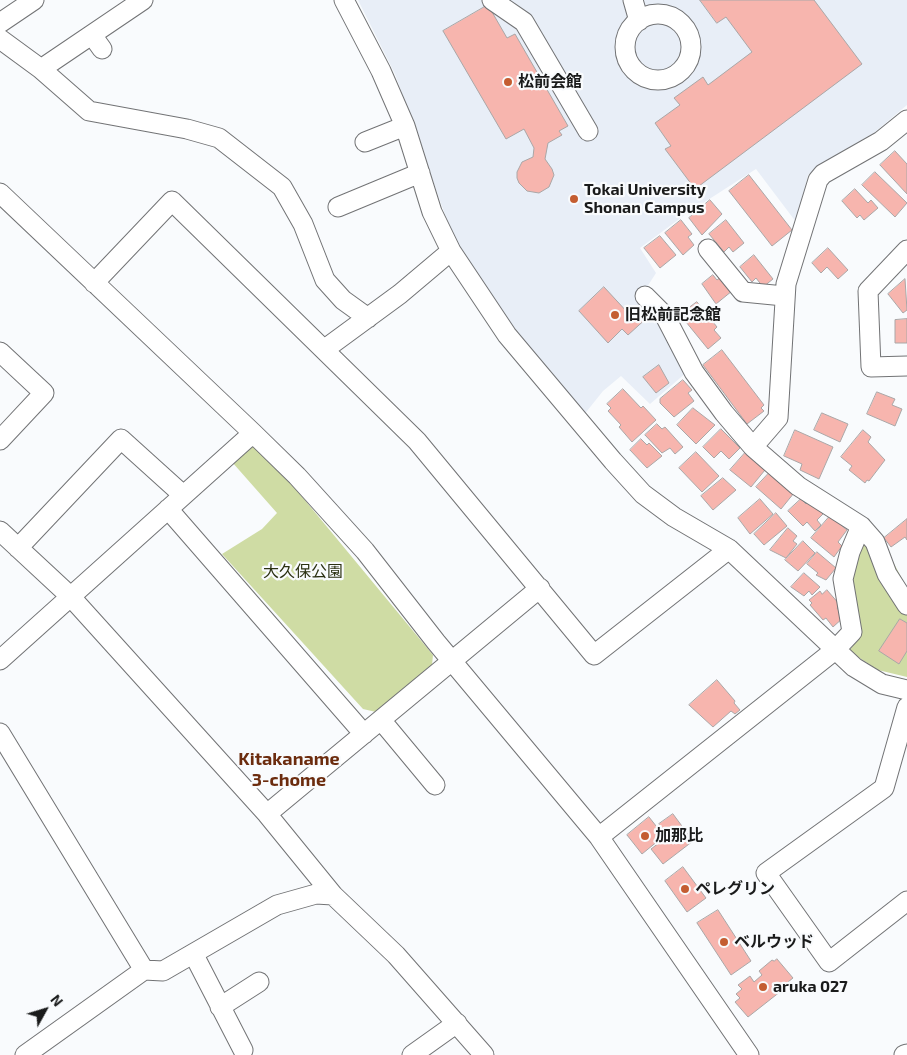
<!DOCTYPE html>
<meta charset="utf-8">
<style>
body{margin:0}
#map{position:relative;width:907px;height:1055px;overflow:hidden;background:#f9fbfd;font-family:"Exo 2",sans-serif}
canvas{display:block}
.north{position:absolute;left:20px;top:985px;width:50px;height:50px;-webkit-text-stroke:4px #f9fbfd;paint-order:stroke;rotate:51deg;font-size:14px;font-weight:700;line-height:20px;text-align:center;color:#1a1b1b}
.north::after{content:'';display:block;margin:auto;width:18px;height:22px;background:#1a1b1b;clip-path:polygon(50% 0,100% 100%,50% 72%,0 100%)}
</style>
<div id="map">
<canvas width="907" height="1055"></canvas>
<div class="north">N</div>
</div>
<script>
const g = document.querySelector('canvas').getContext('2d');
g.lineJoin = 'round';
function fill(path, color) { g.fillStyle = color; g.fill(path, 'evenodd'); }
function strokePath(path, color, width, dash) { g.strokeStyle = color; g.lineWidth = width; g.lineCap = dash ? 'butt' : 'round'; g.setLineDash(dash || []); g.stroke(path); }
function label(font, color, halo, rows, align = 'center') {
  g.font = font + ' "Exo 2","Noto Sans JP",sans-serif'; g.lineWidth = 4.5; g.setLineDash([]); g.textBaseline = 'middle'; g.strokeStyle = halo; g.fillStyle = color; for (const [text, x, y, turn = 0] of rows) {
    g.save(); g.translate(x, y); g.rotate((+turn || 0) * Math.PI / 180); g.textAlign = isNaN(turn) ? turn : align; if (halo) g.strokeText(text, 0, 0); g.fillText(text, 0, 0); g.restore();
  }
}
fill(new Path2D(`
 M358,0H907V105L875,132L820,165L808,175L796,222L756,169L686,214L640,248L656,273L640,298L652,311L687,372L650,404L621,376L603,391L583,416L513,334L455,243L395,74Z`), '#e8eef7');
fill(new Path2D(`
 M253,442L299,493L433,655L432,665L376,712L363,709L222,554L262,529L277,513L232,462Z
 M868,523L883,543L907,588V677L878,670L849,651L858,639L851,592L852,560Z`), '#cfdca4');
const building = new Path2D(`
 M700,0H814L862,64L695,189L665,149L671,146L655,123L680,105L674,98L703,77L708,85L752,52L726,17L717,23Z
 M488,5L507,38L515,34L568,126L559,131L562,135L548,143L545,159L552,169L554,175L549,187L539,193L527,191L519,183L517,178V172L522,162L533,157L534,148L524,129L506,139L443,31Z
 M895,151L907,164V194L880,165Z
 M875,172L907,203L895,217L862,185Z
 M749,175L792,230L772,246L729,191Z
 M855,189L868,203L871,200L878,208L864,220L860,215L857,218L842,201Z
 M710,200L722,214L702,235L689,218Z
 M681,220L692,234L688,237L694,245L683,255L665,233Z
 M726,220L744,243L733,252L729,247L724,252L709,234Z
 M660,236L676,255L660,268L644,248Z
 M828,248L848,270L838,279L827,267L821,273L812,263Z
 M754,255L773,279L763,287L756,278L752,282L740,267Z
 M713,275L717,280L721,277L732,291L716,304L702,284Z
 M905,279L907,310L903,313L888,294Z
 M604,287L629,314L638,305L649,316L628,335L622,329L608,343L579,311Z
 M697,302L717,327L714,330L721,338L708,349L686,322L695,315L689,308Z
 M907,319V343H895V320Z
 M722,350L764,405L761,408L764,411L747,424L703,365Z
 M659,365L669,383L656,393L643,377Z
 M683,380L692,390L688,393L694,401L674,417L660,403V399Z
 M623,389L641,408L643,406L656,420L632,442L619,427L621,425L608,411L611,408L607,404Z
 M877,392L895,399L892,405L902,409L895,426L867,414Z
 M693,408L715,425L696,444L677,425Z
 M822,413L848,424L840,442L814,430Z
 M657,424L662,429L665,427L683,447L675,454L670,448L662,453L645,435Z
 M721,429L740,448L729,459L721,451L714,458L703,447Z
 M795,430L833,447L819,479L800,470L802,464L784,456Z
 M863,430L871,437L868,442L885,460L869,481L867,480L865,483L849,470L852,466L841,457Z
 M641,439L647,445L649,443L662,456L647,468L630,450Z
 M696,452L719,476L702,492L679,468Z
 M745,453L765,470L751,487L730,470Z
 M770,472L794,493L781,509L756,487Z
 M723,478L736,490L713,510L701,496Z
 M760,499L773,514L750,534L738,518Z
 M801,499L806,504L810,500L823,514L817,520L821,525L815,531L807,522L803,526L788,511Z
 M776,513L787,526L764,545L754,534Z
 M830,516L847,530L838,542L842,546L834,557L811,538Z
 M907,519V540L905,537L891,547L884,538Z
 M788,528L797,536L793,541L797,544L786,558L770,550Z
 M803,541L815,553L798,571L785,560Z
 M817,552L836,568L826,580L816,575L818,573L807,564Z
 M804,573L820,587L812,595L809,591L804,596L791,587Z
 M827,590L840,605L837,608L844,617L833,627L826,618L823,620L810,605L812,603L809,600L820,591L822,594Z
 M900,619L907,623V651L899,664L879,651Z
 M717,680L735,701L734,703L740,710L735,714L731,711L713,727L689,705Z
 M673,814L693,841L663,864L651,849L668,836L659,824Z
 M649,817L664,836L642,854L627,835Z
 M683,867L706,898L687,912L665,881Z
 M718,910L751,961L731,975L697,923Z
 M777,959L793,978L788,982L790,984L748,1017L735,1002L740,998L736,994L742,989L738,985L750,976L754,982L762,975L759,971L772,960L774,961Z`);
fill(building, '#f7b5ae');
strokePath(building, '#aaa7a7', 1);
const minor = new Path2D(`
 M344,0L381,71L405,126L432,212L451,251L507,335L613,461L643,494L674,517L729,549L854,667L882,684L907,690
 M492,0L524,22L588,131
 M633,0L639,21
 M625 47a33 33 0 1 1 66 0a33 33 0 1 1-66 0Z
 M0,23L34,0
 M92,35L102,49
 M0,39L41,69L89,111L187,129L219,138L282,187L303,224L325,280L343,300L368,318
 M41,69L143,0
 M907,120L881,141L823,174L818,180L786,284L778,418L753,447L798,486L861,526L875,542L887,574L907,605
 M365,142L405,126
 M0,193L253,433L297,476L365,551L436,642L599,837L749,1055
 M338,207L420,173
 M708,249L743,292L784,296
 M907,250L868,291L871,367L907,366
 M94,283L172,201L417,441L594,655L729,549
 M645,296L665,316L694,372L724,413L753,447
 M325,349L400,294L451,251
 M0,352L44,393L0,440
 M168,509L364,734
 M0,531L70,596L267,814L333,895
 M18,548L121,439L183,495
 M0,660L253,433
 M907,707L884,788L766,873L829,962L907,901
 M381,720L435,785
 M0,733L144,970
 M267,814L540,588
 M599,837L835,650L852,632L843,579L850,552L861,526
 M194,955L243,1050
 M220,1007L259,982
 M25,1055L144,970L163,971L277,905L316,894L333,895L396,955L484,1055
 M412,1055L457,1023
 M904,1055L907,1054`);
strokePath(minor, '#727375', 21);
strokePath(minor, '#fff', 19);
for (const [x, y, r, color] of [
 [508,82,5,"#c45d31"],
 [574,199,5,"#c45d31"],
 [615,315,5,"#c45d31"],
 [645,836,5,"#c45d31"],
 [685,889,5,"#c45d31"],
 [724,942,5,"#c45d31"],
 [763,987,5,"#c45d31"]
]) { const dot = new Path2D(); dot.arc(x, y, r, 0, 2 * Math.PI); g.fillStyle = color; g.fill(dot); strokePath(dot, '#f9fbfd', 2); }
label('bold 16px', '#1a1b1b', '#f9fbfd', [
 ["松前会館",518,82],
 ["Tokai University",584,190],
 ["Shonan Campus",584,208],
 ["旧松前記念館",625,315],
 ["加那比",655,836],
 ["ペレグリン",695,889],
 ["ベルウッド",734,942],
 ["aruka 027",773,987]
], 'left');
label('16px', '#2b3112', '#f9fbfd', [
 ["大久保公園",303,572]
]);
label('bold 18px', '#6c2c0e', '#f9fbfd', [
 ["Kitakaname",289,759],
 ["3-chome",289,780]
]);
</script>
